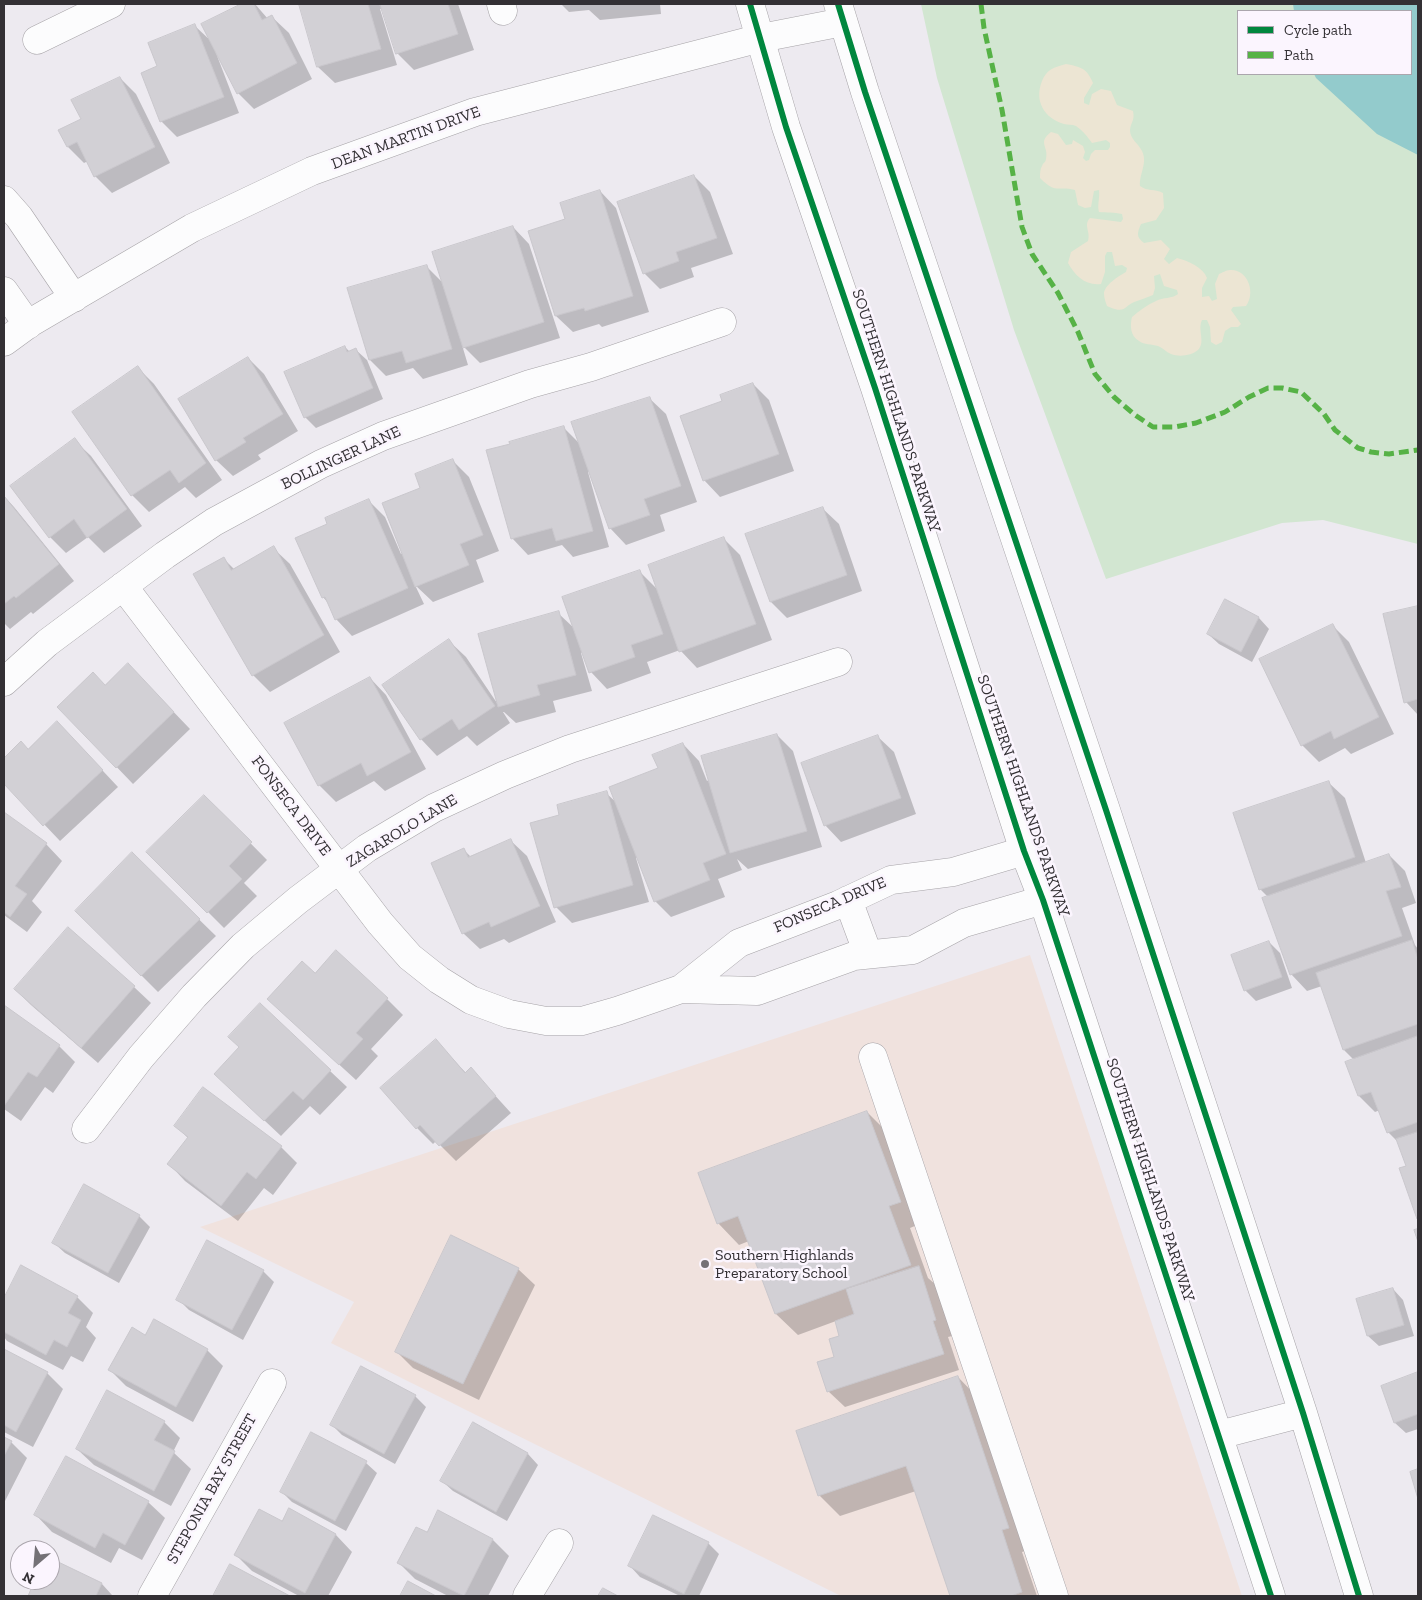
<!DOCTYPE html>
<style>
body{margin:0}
#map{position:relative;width:1422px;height:1600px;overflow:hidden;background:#edeaf0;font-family:"Zilla Slab",serif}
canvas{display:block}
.frame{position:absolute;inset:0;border:5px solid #333034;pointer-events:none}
.legend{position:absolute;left:1237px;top:10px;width:175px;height:65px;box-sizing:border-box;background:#fbf5fe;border:1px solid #aba6ad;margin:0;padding:6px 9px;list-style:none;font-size:15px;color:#333034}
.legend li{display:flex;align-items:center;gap:10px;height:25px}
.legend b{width:25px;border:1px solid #aba6ad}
.north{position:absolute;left:10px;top:1540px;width:50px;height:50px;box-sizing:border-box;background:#fbf5fe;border:1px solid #aba6ad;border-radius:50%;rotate:207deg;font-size:14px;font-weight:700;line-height:20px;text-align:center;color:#333034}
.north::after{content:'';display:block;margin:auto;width:18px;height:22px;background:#747176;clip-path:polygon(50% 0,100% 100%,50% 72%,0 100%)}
</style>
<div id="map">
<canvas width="1422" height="1600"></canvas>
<div class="frame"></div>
<ul class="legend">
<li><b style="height:6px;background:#00873e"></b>Cycle path</li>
<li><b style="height:6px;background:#56b246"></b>Path</li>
</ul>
<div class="north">N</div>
</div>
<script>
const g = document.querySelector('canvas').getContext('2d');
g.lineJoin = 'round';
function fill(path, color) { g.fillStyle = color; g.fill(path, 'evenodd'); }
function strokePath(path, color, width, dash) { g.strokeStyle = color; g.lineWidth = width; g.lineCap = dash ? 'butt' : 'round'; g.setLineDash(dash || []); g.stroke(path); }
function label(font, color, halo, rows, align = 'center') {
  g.font = font + ' "Zilla Slab",serif'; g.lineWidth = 5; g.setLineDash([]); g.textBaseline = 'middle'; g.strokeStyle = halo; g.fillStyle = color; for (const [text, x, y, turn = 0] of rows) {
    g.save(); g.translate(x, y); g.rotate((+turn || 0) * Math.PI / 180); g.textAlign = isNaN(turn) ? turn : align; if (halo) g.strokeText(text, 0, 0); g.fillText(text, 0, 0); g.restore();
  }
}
fill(new Path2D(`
 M1030,955L1242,1596H841L331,1343L354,1302L200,1227Z`), '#f0e2de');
fill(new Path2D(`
 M921,4H1418V544L1323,520L1282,523L1106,579L1014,330L937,78ZM1238,11H1411V74H1238Z`), '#d2e6d1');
fill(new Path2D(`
 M1066,64C1081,67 1087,68 1093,83L1084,98V103L1089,105L1092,94L1101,89L1111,91L1117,105L1133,111C1135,121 1131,121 1130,130C1130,139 1138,143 1142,151C1148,163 1139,174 1140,186C1148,192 1154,188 1163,193L1164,208L1156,220L1141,224C1137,233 1136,237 1144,243L1161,240L1170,249L1164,259L1169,264L1177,258C1188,261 1203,267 1207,278L1202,288V297L1209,296L1212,301L1217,299L1215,284L1219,274C1222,273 1226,270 1230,270C1248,269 1256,293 1246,306L1233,307L1231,310L1241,324L1238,327H1231L1225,331L1222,342L1216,345L1211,342L1210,327L1207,320H1202C1197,330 1206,342 1198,350C1191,356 1179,357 1171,354C1166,352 1163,348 1158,346C1152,344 1144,345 1139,341C1130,336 1130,325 1132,317C1139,311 1147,305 1156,301C1163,297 1172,299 1178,294L1177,290L1164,286L1160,274L1154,276L1155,288L1153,295C1148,297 1143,299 1137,301C1122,306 1127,315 1107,306C1106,303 1104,298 1104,294C1104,285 1119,276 1126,272L1127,268L1122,265L1115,266L1112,252H1107L1105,256V272L1101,284C1086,286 1075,276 1068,263L1071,252L1088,241C1091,232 1083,225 1090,218L1121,222L1123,219L1122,214C1114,212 1107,213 1099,212C1097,205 1100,198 1099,190L1094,191L1091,207L1085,208L1078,205L1075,190C1057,185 1057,195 1040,178C1040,174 1040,169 1042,166C1044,161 1045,164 1046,159C1049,146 1037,143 1051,132L1058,134L1066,145L1072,144L1073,140L1083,146L1085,152L1083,158L1086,161L1089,160L1091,154L1095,150H1108L1110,147V143L1106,140L1092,143C1088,137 1082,130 1076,126C1072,124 1068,125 1064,124C1044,118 1034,101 1042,81C1046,70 1054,67 1066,64Z`), '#ece5d3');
fill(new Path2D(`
 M1293,4H1418V155L1377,134L1316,78L1314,74H1411V11H1294Z`), '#93cbcc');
fill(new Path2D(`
 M244,4H255L268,19L272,17L289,33L312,79L254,109L238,93L218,53H216L239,113L177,137L161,121L159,67L195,26L212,42L203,24Z
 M300,4H458L474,50L414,70L397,53L383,8L380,9L397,65L335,83L318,67Z
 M561,4H660L661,14L600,20L589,10L569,12Z
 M120,78L136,94L170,163L112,193L95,176L88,161L84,163L68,147L60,130L82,119Z
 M694,176L710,192L733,254L691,268L694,277L660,289L644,273Z
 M600,191L616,208L649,312L602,327L599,324L573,332L556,316L530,232L566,220Z
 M513,227L529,244L560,338L480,363L462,345L468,365L423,379L413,368L386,376L370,360L426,266L443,283Z
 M345,347L350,352L356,350L367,360L383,399L316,428L305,417Z
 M248,358L264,374L298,431L258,455L261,459L233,476L216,460Z
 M138,368L154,384L222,480L196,498L185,487L149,512L132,495L74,412Z
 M753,384L769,400L794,471L720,497L704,480L724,402Z
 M649,398L666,414L697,502L660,515L665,531L626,545L610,528L590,471L588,472L609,547L573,557L562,545L528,555L512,538L564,428L580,444Z
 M74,440L91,456L142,526L104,553L88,537L66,553L50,537Z
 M453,461L469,477L499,551L476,560L484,582L433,602L415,585L424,604L352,636L336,619L328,603L323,597L329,525L368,500L385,517L401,554L403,553L422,488Z
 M4,496L14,507L74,581L33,614L31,612L10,629L4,623Z
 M822,508L839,524L862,591L787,618L771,602Z
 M724,539L740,555L772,640L697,668L680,650L647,662L651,673L607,689L591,672L583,652L581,653L592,691L553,701L556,712L516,723L504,712H503L510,723L477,746L467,736L437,756L421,739L449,641L466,657L499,706L558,613L575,629L639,571L658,590Z
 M273,548L290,564L340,652L270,692L253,675L195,574L223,558L235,570Z
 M1225,601L1259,618L1269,629L1252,662L1219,644L1208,634Z
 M1418,607V715L1406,702L1385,615Z
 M1333,626L1349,642L1394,734L1351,754L1345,748L1319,762L1302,745Z
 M370,678L386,695L426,769L385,791L374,781L336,802L319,785L286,724Z
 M144,681L190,729L133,784L59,707L106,686Z
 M777,735L793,751L822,847L748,869L737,859L742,870L718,879L725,897L671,917L655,901L638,858H636L649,902L572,923L556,907L561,816L606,793L618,804L659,769L683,744L699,761L707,781Z
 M877,736L894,752L916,814L841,842L825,825Z
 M73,739L118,787L60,841L4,782V759L21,743L28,750Z
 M1328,782L1345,798L1366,863L1389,855L1405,871L1416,903L1402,908L1415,945L1418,949V1219L1407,1167L1400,1144L1388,1132L1380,1110L1375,1112L1359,1096L1354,1060L1344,1050L1322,986L1307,991L1291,974L1268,897L1260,889Z
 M204,796L267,860L244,883L257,896L224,928L148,852Z
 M4,813L46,844L62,861L32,901L42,912L27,932L4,915Z
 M510,840L527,856L556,922L509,943L504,939L480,949L463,933L464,850L471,857Z
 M132,854L216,936L158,992L77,911Z
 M68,929L134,987L151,1003L98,1063L31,1005L15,989Z
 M1269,942L1280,953L1292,988L1256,1001L1245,990Z
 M315,975L387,999L403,1015L371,1049L378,1056L356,1080L285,1015Z
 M260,1005L347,1087L320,1115L310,1106L281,1136L232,1090L240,1048Z
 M4,1006L59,1046L75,1062L53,1093L45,1087L21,1121L4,1109Z
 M436,1041L466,1073L471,1069L511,1113L456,1161L436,1141L433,1144L417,1128Z
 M867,1112L889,1134L922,1223L910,1228L928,1278L935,1284L952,1336L948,1337L959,1370L845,1407L828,1391L841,1336L836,1321L798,1335L776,1314L749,1241L739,1245L718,1223Z
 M176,1126L281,1147L297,1163L273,1195L264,1188L238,1221L185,1181L169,1164L188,1138Z
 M139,1216L150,1227L119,1283L65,1253L54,1243Z
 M22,1267L77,1297L93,1313L86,1327L96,1338L83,1362L71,1356L63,1370L7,1341L4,1337V1301Z
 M518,1269L535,1285L479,1400L413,1368L396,1351Z
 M263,1271L274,1282L243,1340L189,1310L178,1299Z
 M1393,1289L1403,1300L1414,1336L1379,1346L1368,1336Z
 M146,1336L207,1350L223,1366L193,1422L126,1386L110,1370Z
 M4,1350L47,1373L63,1389L33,1447L4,1432Z
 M362,1367L415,1396L426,1407L395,1464L342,1435L331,1424Z
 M1417,1374L1418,1429L1406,1433L1395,1423L1382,1386Z
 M958,1377L979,1399L1030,1549L1022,1552L1037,1596H951L916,1491L840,1516L819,1495Z
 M164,1422L180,1438L173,1452L191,1469L171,1506L94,1465L77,1449Z
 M473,1424L528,1454L538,1465L507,1521L453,1491L442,1481Z
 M312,1434L366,1463L377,1473L346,1531L292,1502L281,1491Z
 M4,1438L11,1442L27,1458L4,1503Z
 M148,1502L165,1518L142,1560L119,1548L111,1563L52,1532L36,1515Z
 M289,1510L336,1535L352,1552L328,1596H299L252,1571L236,1555L283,1523Z
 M653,1516L708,1543L719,1554L699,1596H680L640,1577L630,1566Z
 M427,1534L493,1540L509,1556L488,1596H448L415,1579L399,1563Z
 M50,1560L102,1584L112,1595V1596H29L37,1580H50Z
 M231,1566L287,1596H215Z`), '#0003');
const building = new Path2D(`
 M241,4H254L262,20L272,15L297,63L237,94L201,24Z
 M299,4H368L381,49L317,67Z
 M380,4H448L458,34L396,54Z
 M195,24L224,97L160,122L141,73L157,66L148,43Z
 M120,77L155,147L94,177L77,142L67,147L58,130L81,119L71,100Z
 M694,175L717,238L676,252L679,261L643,274L617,202Z
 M600,190L633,296L585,311L584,308L555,316L528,231L565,219L560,203Z
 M513,226L544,322L463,348L432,252Z
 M427,265L452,349L406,363L402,351L369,360L347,288Z
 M345,346L347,352L356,348L373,388L304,418L284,372Z
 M248,357L283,414L243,438L246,442L215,461L178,399Z
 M138,366L206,463L179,483L170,470L131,496L72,412Z
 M753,383L779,454L703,481L680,416L722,401L720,395Z
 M650,397L681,486L644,499L650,515L609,529L571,422Z
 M564,426L593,531L556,541L552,528L511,539L486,450L510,444L509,442Z
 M75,438L127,509L87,538L74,519L49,538L10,486Z
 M453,459L483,535L460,544L469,565L415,587L382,503L420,488L415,474Z
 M4,496L59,564L16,598L14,596L4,604Z
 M369,499L408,588L335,620L325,597L322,598L295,538L327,524L325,518Z
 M823,507L847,575L770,602L745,534Z
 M724,537L756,624L679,652L648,565Z
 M274,546L324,635L252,676L193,574L224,557L231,570Z
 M640,570L663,634L631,645L635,657L589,673L562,597Z
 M1225,599L1259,617L1241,652L1207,634Z
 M1418,606V699L1404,703L1383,614Z
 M559,611L576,675L537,685L540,695L498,707L478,634Z
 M1333,624L1379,717L1334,739L1331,731L1301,746L1259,659Z
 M449,639L495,706L459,730L452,719L420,740L382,685Z
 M128,663L174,712L116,768L57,707L93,672L105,685Z
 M370,677L411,752L367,776L361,763L318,786L284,723Z
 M57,721L103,770L43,826L4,784V758L21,741L28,749Z
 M777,734L807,831L730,853L701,756Z
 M878,735L901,798L824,826L801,763Z
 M683,743L726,854L703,863L710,880L654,902L609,787L658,768L652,755Z
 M1329,781L1355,857L1259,890L1233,813Z
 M607,791L633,885L554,908L530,823L559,815L557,805Z
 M204,795L252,842L229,866L242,879L207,913L146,852Z
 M4,812L47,843L15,886L27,894L10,917L4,912Z
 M511,839L540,906L491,927L489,922L462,934L431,863L464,848L468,857Z
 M132,852L200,919L141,976L75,911Z
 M1389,854L1401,887L1386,891L1402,936L1290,975L1262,898Z
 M68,927L135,986L81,1048L14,989Z
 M1412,940L1418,959V1024L1343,1050L1316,973Z
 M1269,941L1282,977L1244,991L1231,955Z
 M336,950L388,998L356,1033L363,1039L339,1065L267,999L302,961L315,973Z
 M260,1003L331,1070L303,1100L293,1091L264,1121L214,1074L239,1047L228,1037Z
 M4,1005L60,1045L37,1077L28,1072L4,1106Z
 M1418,1036V1122L1387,1133L1371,1092L1358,1096L1345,1062Z
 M436,1039L465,1073L471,1067L496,1096L439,1146L420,1125L416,1129L380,1088Z
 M203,1087L282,1146L256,1179L247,1172L221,1206L167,1164L188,1137L174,1126Z
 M867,1111L901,1202L889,1206L911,1265L775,1314L738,1216L717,1224L698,1173Z
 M1418,1132V1219H1417L1399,1168L1406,1166L1396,1139Z
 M84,1184L140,1215L108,1273L52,1243Z
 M1418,1229V1242L1414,1230Z
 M451,1235L519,1268L463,1384L395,1352Z
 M207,1240L264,1270L232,1330L176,1300Z
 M21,1265L78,1296L68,1313L81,1320L67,1347L54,1340L46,1355L4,1332V1298Z
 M919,1266L936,1320L933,1321L944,1354L827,1392L817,1362L834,1357L829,1339L839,1336L835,1321L854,1314L846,1289Z
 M1393,1288L1404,1325L1367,1336L1356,1299Z
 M154,1319L208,1349L176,1407L108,1370L132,1327L145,1335Z
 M4,1349L48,1372L16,1432L4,1425Z
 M361,1366L416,1395L384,1454L330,1425Z
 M1418,1372V1414L1394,1423L1381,1386Z
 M958,1376L1009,1528L1002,1530L1022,1592L1011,1596H950L906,1466L818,1496L796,1431Z
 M107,1390L165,1421L154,1440L175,1451L154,1491L76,1449Z
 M473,1422L528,1453L496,1512L440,1481Z
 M311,1432L367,1461L335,1521L280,1492Z
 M4,1437L12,1441L4,1456Z
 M66,1456L149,1501L125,1545L103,1533L95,1548L34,1515Z
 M1418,1469V1499L1410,1472Z
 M289,1508L336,1534L305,1593L234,1555L259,1509L282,1521Z
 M438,1510L493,1539L464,1596L397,1563L416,1527L427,1532Z
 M653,1515L709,1542L684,1594L628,1566Z
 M50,1558L102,1583L96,1596H28L35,1580H50Z
 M230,1564L290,1596H213Z
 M408,1581L436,1596H400Z
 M603,1588L618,1596H598Z`);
fill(building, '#d2d0d5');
strokePath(building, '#c9c7cc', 1);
const minor = new Path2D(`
 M501,4L503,11
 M37,40L111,4
 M4,200L19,217L74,298
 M4,291L28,325
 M4,342L30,323L192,228L312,171L475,112L761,38L843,22
 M123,586L380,923L410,957L439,980L471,1000L509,1014L546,1021H582L617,1011L681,989L739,943L838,905L891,880L953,872L1024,851
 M4,682L47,643L165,555L214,522L321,464L383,436L530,384L591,367L722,322
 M848,900L868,954
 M681,989L757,991L854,956L913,950L964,923L1043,900
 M873,1057L1054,1596
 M86,1129L141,1057L194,996L243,946L298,900L367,848L434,808L505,775L570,749L838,662
 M152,1596L272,1383
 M527,1596L559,1543`);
const major = new Path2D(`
 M750,4L786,127L875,388L1024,851L1043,900L1271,1596
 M838,4L865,92L1106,810L1303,1413L1359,1596
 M1219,1435L1303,1413`);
strokePath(minor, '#a6a3a7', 29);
strokePath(major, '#a6a3a7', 29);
strokePath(minor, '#fcfcfd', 28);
strokePath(major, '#fcfcfd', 28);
strokePath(new Path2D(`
 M981,4L984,28L1002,110L1022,227L1032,254L1058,293L1078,332L1095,374L1114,397L1135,415L1153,427H1174L1196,423L1225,412L1249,397L1268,388H1282L1301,392L1324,414L1335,430L1358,448L1371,452L1389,454L1418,450`), '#56b246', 5, [10, 5]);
strokePath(new Path2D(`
 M750,4L786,127L875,388L1024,851L1043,900L1271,1596
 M838,4L865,92L1106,810L1303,1413L1359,1596`), '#00873e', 6);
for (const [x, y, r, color] of [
 [705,1264,5,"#747176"]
]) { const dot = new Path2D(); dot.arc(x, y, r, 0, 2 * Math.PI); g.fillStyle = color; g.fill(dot); strokePath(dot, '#fbf5fe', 2); }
label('16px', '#333034', '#fbf5fe', [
 ["DEAN MARTIN DRIVE",406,138,-20],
 ["SOUTHERN HIGHLANDS PARKWAY",896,411,72],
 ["BOLLINGER LANE",341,458,-25],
 ["SOUTHERN HIGHLANDS PARKWAY",1023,796,71],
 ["FONSECA DRIVE",291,806,53],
 ["ZAGAROLO LANE",402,831,-31],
 ["FONSECA DRIVE",830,905,-23],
 ["SOUTHERN HIGHLANDS PARKWAY",1150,1180,72],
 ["STEPONIA BAY STREET",212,1489,-61]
]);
label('16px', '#333034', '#fbf5fe', [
 ["Southern Highlands",715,1255],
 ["Preparatory School",715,1273]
], 'left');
</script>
